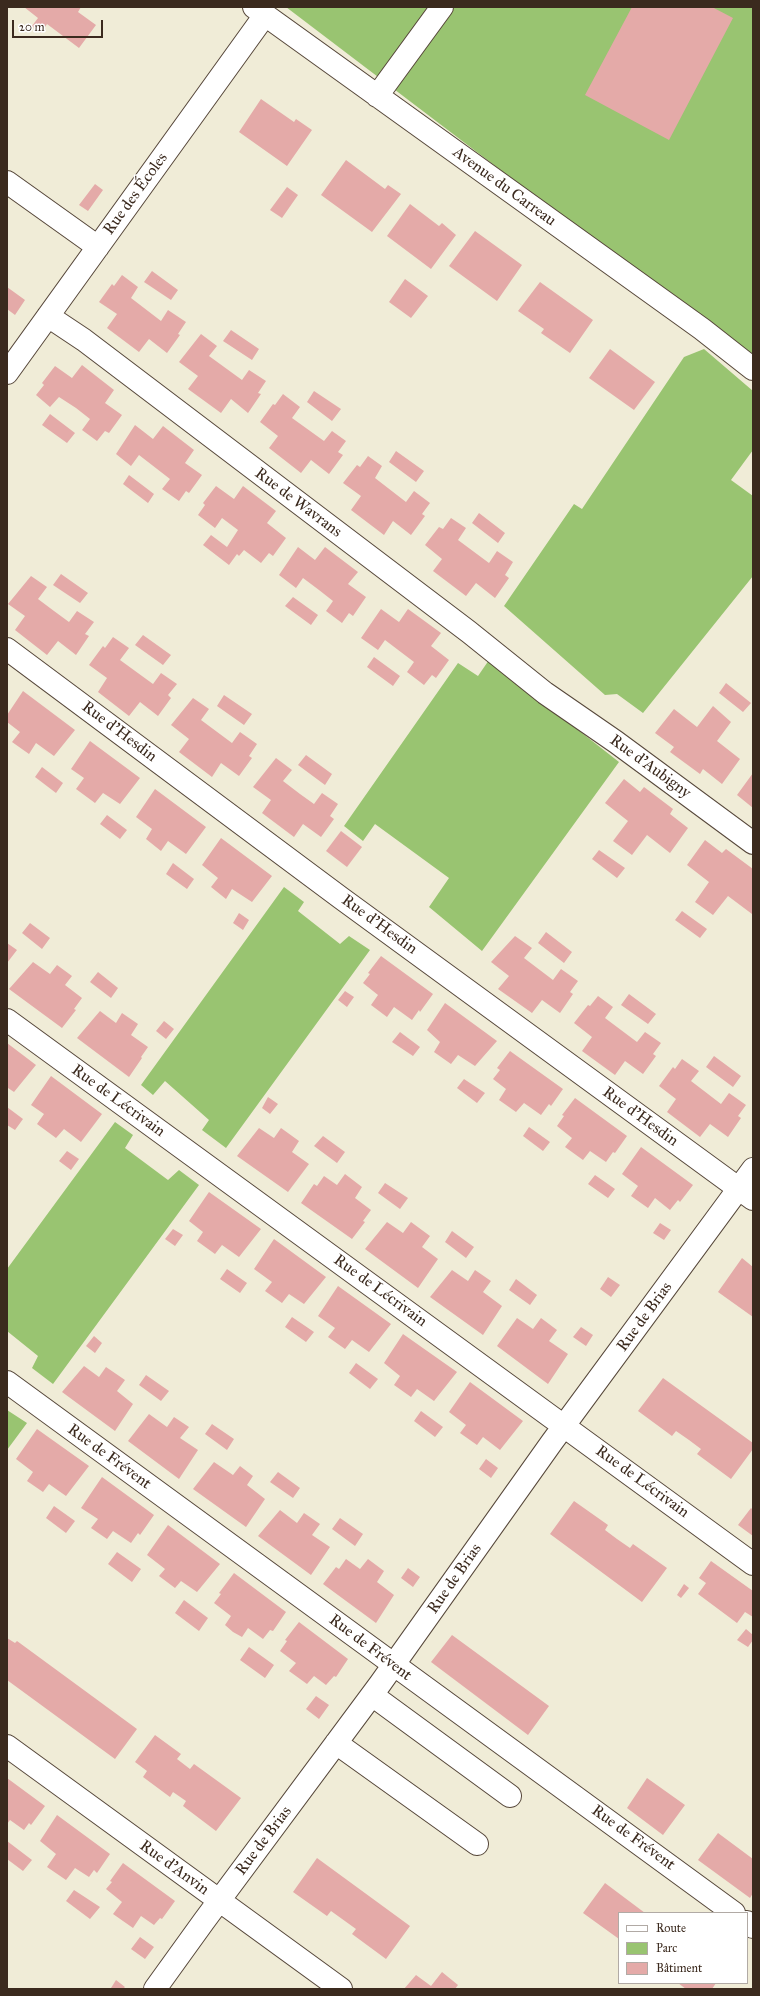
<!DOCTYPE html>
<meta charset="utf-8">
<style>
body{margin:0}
#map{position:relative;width:760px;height:1996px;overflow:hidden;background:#f0ecd7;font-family:"IM FELL Great Primer",serif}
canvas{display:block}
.frame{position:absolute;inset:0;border:8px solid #3b2a1e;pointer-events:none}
.legend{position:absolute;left:618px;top:1912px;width:130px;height:72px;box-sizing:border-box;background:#fff;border:1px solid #b1aaa5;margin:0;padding:5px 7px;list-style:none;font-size:12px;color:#3b2a1e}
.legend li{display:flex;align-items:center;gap:8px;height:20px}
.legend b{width:20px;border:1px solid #b1aaa5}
.scale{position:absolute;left:12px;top:20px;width:91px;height:18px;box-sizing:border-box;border:2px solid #3b2a1e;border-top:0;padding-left:5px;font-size:12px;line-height:14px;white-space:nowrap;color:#3b2a1e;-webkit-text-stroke:3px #fff;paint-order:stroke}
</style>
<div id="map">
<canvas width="760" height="1996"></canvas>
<div class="frame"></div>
<ul class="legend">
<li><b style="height:5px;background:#fff"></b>Route</li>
<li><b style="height:11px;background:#99c471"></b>Parc</li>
<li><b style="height:11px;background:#e4aaa8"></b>Bâtiment</li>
</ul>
<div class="scale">20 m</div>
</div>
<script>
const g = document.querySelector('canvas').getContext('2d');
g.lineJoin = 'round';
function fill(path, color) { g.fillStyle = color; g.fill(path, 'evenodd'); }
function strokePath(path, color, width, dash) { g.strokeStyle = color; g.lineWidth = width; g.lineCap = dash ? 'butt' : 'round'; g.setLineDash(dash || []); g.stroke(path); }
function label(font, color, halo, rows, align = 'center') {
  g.font = font + ' "IM FELL Great Primer",serif'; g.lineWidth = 3; g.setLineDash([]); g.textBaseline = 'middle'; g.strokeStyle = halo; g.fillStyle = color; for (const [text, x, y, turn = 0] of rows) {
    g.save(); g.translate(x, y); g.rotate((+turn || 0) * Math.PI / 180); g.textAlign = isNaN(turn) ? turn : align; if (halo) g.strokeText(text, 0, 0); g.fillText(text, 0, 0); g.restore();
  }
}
fill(new Path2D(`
 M286,7H753V362Z
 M704,349L753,391V450L731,480L753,496V576L643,713L617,694L605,695L504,606L574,504L582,509L684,357Z
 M489,660L619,762L482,951L429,907L449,878L375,824L363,841L344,826L458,663L478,676Z
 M284,887L304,902L298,911L340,944L349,936L370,950L226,1148L202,1130L209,1120L165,1081L153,1095L141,1085Z
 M115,1122L133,1135L125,1148L168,1180L179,1170L199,1185L53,1384L32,1368L38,1356L7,1331V1269Z
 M7,1410L27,1423L7,1450Z`), '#99c471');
fill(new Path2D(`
 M24,7H81L78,12L96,25L79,48L47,24L41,33L32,26L38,18Z
 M632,7H712L733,18L669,140L585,95Z
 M261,99L294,122L296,119L312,130L287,166L239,132Z
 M346,160L385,189L388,185L401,194L372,232L321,195Z
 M95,184L103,190L88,211L79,205Z
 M287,187L298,195L282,218L270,210Z
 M410,204L439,226L442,223L456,235L431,269L387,236Z
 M475,231L522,265L497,301L449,266Z
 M152,271L178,290L171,300L144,282Z
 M122,275L138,287L131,298L161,321L168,310L186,322L178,334L180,335L167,353L149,339L139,352L107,328L117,314L99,302L112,284L114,286Z
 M405,279L428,296L411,318L389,302Z
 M540,282L593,320L570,353L541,333L544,329L518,311Z
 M7,287L25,300L15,315L7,309Z
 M231,330L259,349L252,360L223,341Z
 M201,334L217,346L209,356L242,380L249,370L266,381L258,393L261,394L248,413L231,399L221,413L188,389L198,376L179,362Z
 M610,349L655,382L634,410L589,378Z
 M82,365L114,390L105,403L122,415L109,433L105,431L97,441L82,430L90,419L76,408L59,397L50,407L36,395L44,385L42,383L55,366L72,378Z
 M314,391L341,409L332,421L307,402Z
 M283,394L300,407L292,418L324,441L332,431L346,441L338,452L343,455L329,474L311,460L301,473L269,448L278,436L260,422L273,404L275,405Z
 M50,414L75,433L67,443L42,425Z
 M135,425L153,439L163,426L194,450L185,463L202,475L189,493L186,491L179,501L162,489L170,479L139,455L131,466L116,454Z
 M396,451L424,471L416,482L389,462Z
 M368,456L382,466L375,478L406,502L414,491L430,503L422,514L425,516L411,535L393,521L384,535L351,510L361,496L343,483L357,465L360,467Z
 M129,475L154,494L148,503L123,484Z
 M216,486L234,499L243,486L276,511L267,523L286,538L273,556L269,553L261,563L244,550L239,556L237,554L229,565L203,545L211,535L227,547L238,530L222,518L215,528L198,515L205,505L203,503Z
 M479,513L505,533L498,543L472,523Z
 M451,518L466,528L458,540L489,563L497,551L513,562L505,575L509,578L495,598L476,583L466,596L433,571L442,559L425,545L439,527L443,529Z
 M298,547L315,560L325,547L358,572L348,584L366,597L353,616L349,613L342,623L326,611L333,601L319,590L303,578L296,588L279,575Z
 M61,574L88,593L80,603L53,585Z
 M31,576L47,587L38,599L54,611L69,622L77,611L94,622L85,634L89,636L76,655L58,641L47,655L15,630L25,616L8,604Z
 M293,597L318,615L311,625L285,606Z
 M381,609L399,622L408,609L441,633L431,646L449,660L436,678L432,675L424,685L407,672L414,662L385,640L378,650L361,638Z
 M143,635L171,655L163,665L135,645Z
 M113,637L129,648L120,660L153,684L161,673L177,684L168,695L171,698L158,716L140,702L129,716L98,692L107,678L89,665L103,646L105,648Z
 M374,657L400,676L393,686L367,667Z
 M726,683L751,703L743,712L719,693Z
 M23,691L75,730L54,756L36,743L29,754L12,742L20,732L7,722V715Z
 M224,695L252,714L244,725L217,706Z
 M193,698L209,709L201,720L232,743L240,732L257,744L249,756L252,758L239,776L221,763L212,777L179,752L189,739L171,725Z
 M713,706L731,722L717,741L740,759L722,784L703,769L700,774L670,752L674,747L655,733L674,709L697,727Z
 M90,741L140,778L120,804L103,793L95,803L76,789L84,778L71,769Z
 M306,755L332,774L325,785L298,765Z
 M276,758L292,770L283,781L300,794L314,804L322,793L338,804L330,816L334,819L321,837L303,824L294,837L262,813L271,800L253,787Z
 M42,767L63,783L56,793L35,777Z
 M753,773V808L737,795Z
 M624,779L640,792L644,787L673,809L670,814L688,828L670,853L647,835L632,855L613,841L628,821L605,803Z
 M155,789L206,827L186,854L168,841L161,851L146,839L152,829L136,817Z
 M107,815L127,830L120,839L100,824Z
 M341,831L362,847L347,867L326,851Z
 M221,838L272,876L252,902L232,889L226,899L211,887L218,878L202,865Z
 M705,840L722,853L726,849L753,869V912L752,914L728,896L713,915L695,902L709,882L687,865Z
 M599,850L625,868L617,878L592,859Z
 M173,863L194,879L187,889L166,874Z
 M682,911L707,929L700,938L675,920Z
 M239,913L249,920L243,930L233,923Z
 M30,923L50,938L42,949L22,933Z
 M546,932L572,952L564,963L538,943Z
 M515,936L532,948L524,958L553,980L561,969L578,981L570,992L573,994L560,1013L542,1000L532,1013L498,989L509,976L491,962Z
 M7,943L17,950L7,963Z
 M381,956L433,994L420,1012L419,1010L412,1020L394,1007L387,1017L371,1005L378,995L363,983L370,974L368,973Z
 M33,962L50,974L57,965L72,976L65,985L82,998L74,1009L76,1010L62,1028L9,989Z
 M98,972L118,988L111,998L90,982Z
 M345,991L354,997L347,1007L338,1000Z
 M629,994L656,1014L648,1024L621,1005Z
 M598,996L613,1007L605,1018L637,1042L645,1032L661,1043L653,1054L656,1056L643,1074L625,1061L615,1075L582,1051L592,1037L574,1023L588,1005L590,1006Z
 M445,1003L497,1041L475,1066L458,1055L451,1064L434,1052L440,1042L427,1030Z
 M100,1011L116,1023L122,1013L138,1024L131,1035L148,1047L141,1057L142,1058L129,1077L77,1038Z
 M164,1021L174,1029L166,1039L156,1031Z
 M400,1032L420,1047L413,1056L392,1042Z
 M7,1043L36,1065L14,1092L8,1088L7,1089Z
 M510,1051L563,1089L551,1106L549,1104L541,1115L524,1103L516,1112L499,1100L506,1089L493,1079L500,1070L497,1068Z
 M714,1056L741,1076L733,1087L706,1067Z
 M682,1059L699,1071L691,1081L708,1094L721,1104L729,1093L746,1105L738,1116L741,1118L728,1137L710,1124L700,1137L667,1112L676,1099L659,1086L673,1067L675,1069Z
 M51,1076L102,1114L81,1142L64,1129L56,1138L37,1124L44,1114L31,1105Z
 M464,1079L485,1093L477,1103L457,1088Z
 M268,1097L278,1104L270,1114L262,1108Z
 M575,1098L627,1136L615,1153L613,1152L606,1162L590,1151L583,1160L565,1147L572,1138L557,1126L564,1116L562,1115Z
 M7,1107L23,1119L15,1130L7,1125Z
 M529,1127L550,1142L543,1151L523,1136Z
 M259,1128L274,1138L281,1128L299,1141L292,1152L309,1164L288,1192L237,1156Z
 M323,1136L345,1152L337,1163L314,1146Z
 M641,1147L693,1185L680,1202L678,1200L670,1210L655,1198L648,1208L631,1196L638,1186L622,1174Z
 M67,1151L79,1159L71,1170L59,1161Z
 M345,1174L362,1187L355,1198L371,1210L363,1221L365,1222L352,1239L301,1203L314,1184L317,1186L324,1176L337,1185Z
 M595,1175L615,1189L608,1198L588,1184Z
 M385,1183L408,1198L400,1209L378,1193Z
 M209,1192L261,1229L239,1257L222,1245L215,1254L197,1241L203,1232L189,1221Z
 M387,1222L403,1233L411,1222L430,1236L422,1247L438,1259L418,1288L365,1249Z
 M660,1223L671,1230L664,1240L653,1233Z
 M173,1229L183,1235L175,1246L165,1239Z
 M452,1231L474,1247L466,1258L445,1242Z
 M274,1239L326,1277L304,1304L289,1294L282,1303L265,1291L272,1282L254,1269Z
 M742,1258L753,1267V1317L718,1292Z
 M227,1269L247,1283L240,1293L220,1279Z
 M452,1270L468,1281L475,1270L491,1281L483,1292L502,1306L483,1335L430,1297Z
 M608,1277L620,1285L611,1297L600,1289Z
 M516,1279L537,1295L530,1305L509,1290Z
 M338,1286L391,1324L369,1352L352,1340L345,1349L328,1337L335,1328L318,1316Z
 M292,1317L314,1332L306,1342L285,1327Z
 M517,1318L533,1329L541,1318L557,1330L549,1341L568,1354L548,1384L497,1346Z
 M581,1327L593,1335L586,1346L573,1337Z
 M403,1334L457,1372L434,1401L417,1389L411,1397L394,1385L400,1376L384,1363Z
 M94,1336L102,1343L95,1353L86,1346Z
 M356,1363L378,1379L370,1389L349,1373Z
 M84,1366L99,1377L106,1367L125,1380L117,1391L133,1404L115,1431L62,1392Z
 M146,1375L169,1391L161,1401L139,1385Z
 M663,1378L753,1443V1449L731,1479L697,1454L701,1449L689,1440L676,1431L672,1436L638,1411Z
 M470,1382L523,1421L500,1450L483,1437L477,1445L460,1433L466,1425L449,1412Z
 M421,1411L443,1427L435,1437L414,1421Z
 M149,1414L167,1427L174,1417L189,1427L180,1438L198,1450L179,1479L128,1441Z
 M212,1424L234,1439L227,1450L205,1434Z
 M37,1429L89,1466L66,1496L49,1484L43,1492L27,1481L33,1472L16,1459Z
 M486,1459L498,1468L491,1478L479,1469Z
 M214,1462L233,1475L240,1466L253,1476L247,1485L265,1499L246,1527L193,1489Z
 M278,1472L300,1488L293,1498L270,1482Z
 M102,1477L154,1515L140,1535L138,1533L131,1543L113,1531L107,1539L91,1528L98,1519L81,1508Z
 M574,1501L608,1525L605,1530L617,1539L630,1548L633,1544L667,1568L642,1602L550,1534Z
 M54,1506L75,1521L66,1533L46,1518Z
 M751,1508L753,1510V1536L738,1525Z
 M280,1510L297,1523L304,1513L320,1524L312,1535L330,1547L311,1575L258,1536Z
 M340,1518L363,1534L355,1546L332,1529Z
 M168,1525L220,1564L197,1592L181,1581L175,1588L159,1576L165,1569L147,1555Z
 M117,1552L141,1569L132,1582L108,1564Z
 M346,1559L360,1569L368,1559L384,1571L377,1582L394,1595L376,1623L323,1584L336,1567L339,1569Z
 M711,1561L753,1591V1617L745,1612L737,1623L698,1594L706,1583L699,1578Z
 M408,1568L420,1577L413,1587L401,1578Z
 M234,1573L286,1612L273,1631L270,1630L263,1639L248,1628L242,1637L233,1632L225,1625L231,1616L214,1603L221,1594L219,1593Z
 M684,1584L689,1588L681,1598L677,1595Z
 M184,1600L208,1618L199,1631L175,1613Z
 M299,1622L348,1659L336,1677L334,1676L326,1685L314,1676L307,1684L289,1671L296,1663L280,1651L287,1641L285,1640Z
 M746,1629L753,1635V1640L748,1647L737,1640Z
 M452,1635L549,1706L528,1735L431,1662Z
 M7,1638L15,1643L17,1641L137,1729L115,1759L7,1680Z
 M249,1647L274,1665L265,1678L240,1660Z
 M316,1696L329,1705L319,1719L306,1709Z
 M155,1735L181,1754L177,1759L190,1769L194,1764L241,1798L216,1831L183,1806L186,1801L173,1792L170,1797L143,1777L147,1771L135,1762Z
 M7,1778L45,1806L31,1825L29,1823L24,1830L10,1820L7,1824Z
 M647,1778L685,1805L663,1835L627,1808Z
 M57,1815L110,1854L97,1873L94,1870L89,1877L75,1868L66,1880L47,1867L56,1854L40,1841Z
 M718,1833L753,1859V1893L750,1898L698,1860Z
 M7,1841L32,1860L23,1871L7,1859Z
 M317,1858L410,1926L386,1959L352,1934L356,1929L331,1911L327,1916L293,1892Z
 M123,1863L175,1901L162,1919L160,1918L154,1925L141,1916L133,1928L113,1914L122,1902L106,1889L112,1882L110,1881Z
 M605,1883L645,1913H619V1939L583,1913Z
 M74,1890L100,1907L90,1919L66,1901Z
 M140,1937L154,1947L145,1959L131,1949Z
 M442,1972L458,1985L455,1989H404L416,1975L431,1986Z
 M116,1980L125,1987L123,1989L111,1988Z
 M678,1983H716L712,1989H686Z`), '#e4aaa8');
const minor = new Path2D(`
 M254,7L702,329L753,369
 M377,96L442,7
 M7,182L98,247
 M48,316L84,340L469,632L545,693L616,742L753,843
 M7,373L265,15
 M7,649L341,898L753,1199
 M7,1020L753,1564
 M7,1382L734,1913
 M372,1695L510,1796
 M336,1743L477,1844
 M7,1746L341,1989
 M747,1922L753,1927
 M155,1989L204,1921L380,1684L552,1442L753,1169`);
strokePath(minor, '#56473a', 24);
strokePath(minor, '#fff', 22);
label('16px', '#3b2a1e', '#fff', [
 ["Avenue du Carreau",504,187,36],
 ["Rue des Écoles",136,194,-54],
 ["Rue de Wavrans",298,503,37],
 ["Rue d'Hesdin",119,732,37],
 ["Rue d'Aubigny",650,767,36],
 ["Rue d'Hesdin",379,925,36],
 ["Rue de Lécrivain",118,1101,36],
 ["Rue d'Hesdin",640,1117,36],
 ["Rue de Lécrivain",380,1291,36],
 ["Rue de Brias",645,1317,-54],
 ["Rue de Frévent",109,1457,36],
 ["Rue de Lécrivain",642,1482,36],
 ["Rue de Brias",455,1579,-55],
 ["Rue de Frévent",370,1648,37],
 ["Rue de Frévent",633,1838,36],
 ["Rue de Brias",264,1841,-53],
 ["Rue d'Anvin",174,1868,36]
]);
</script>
